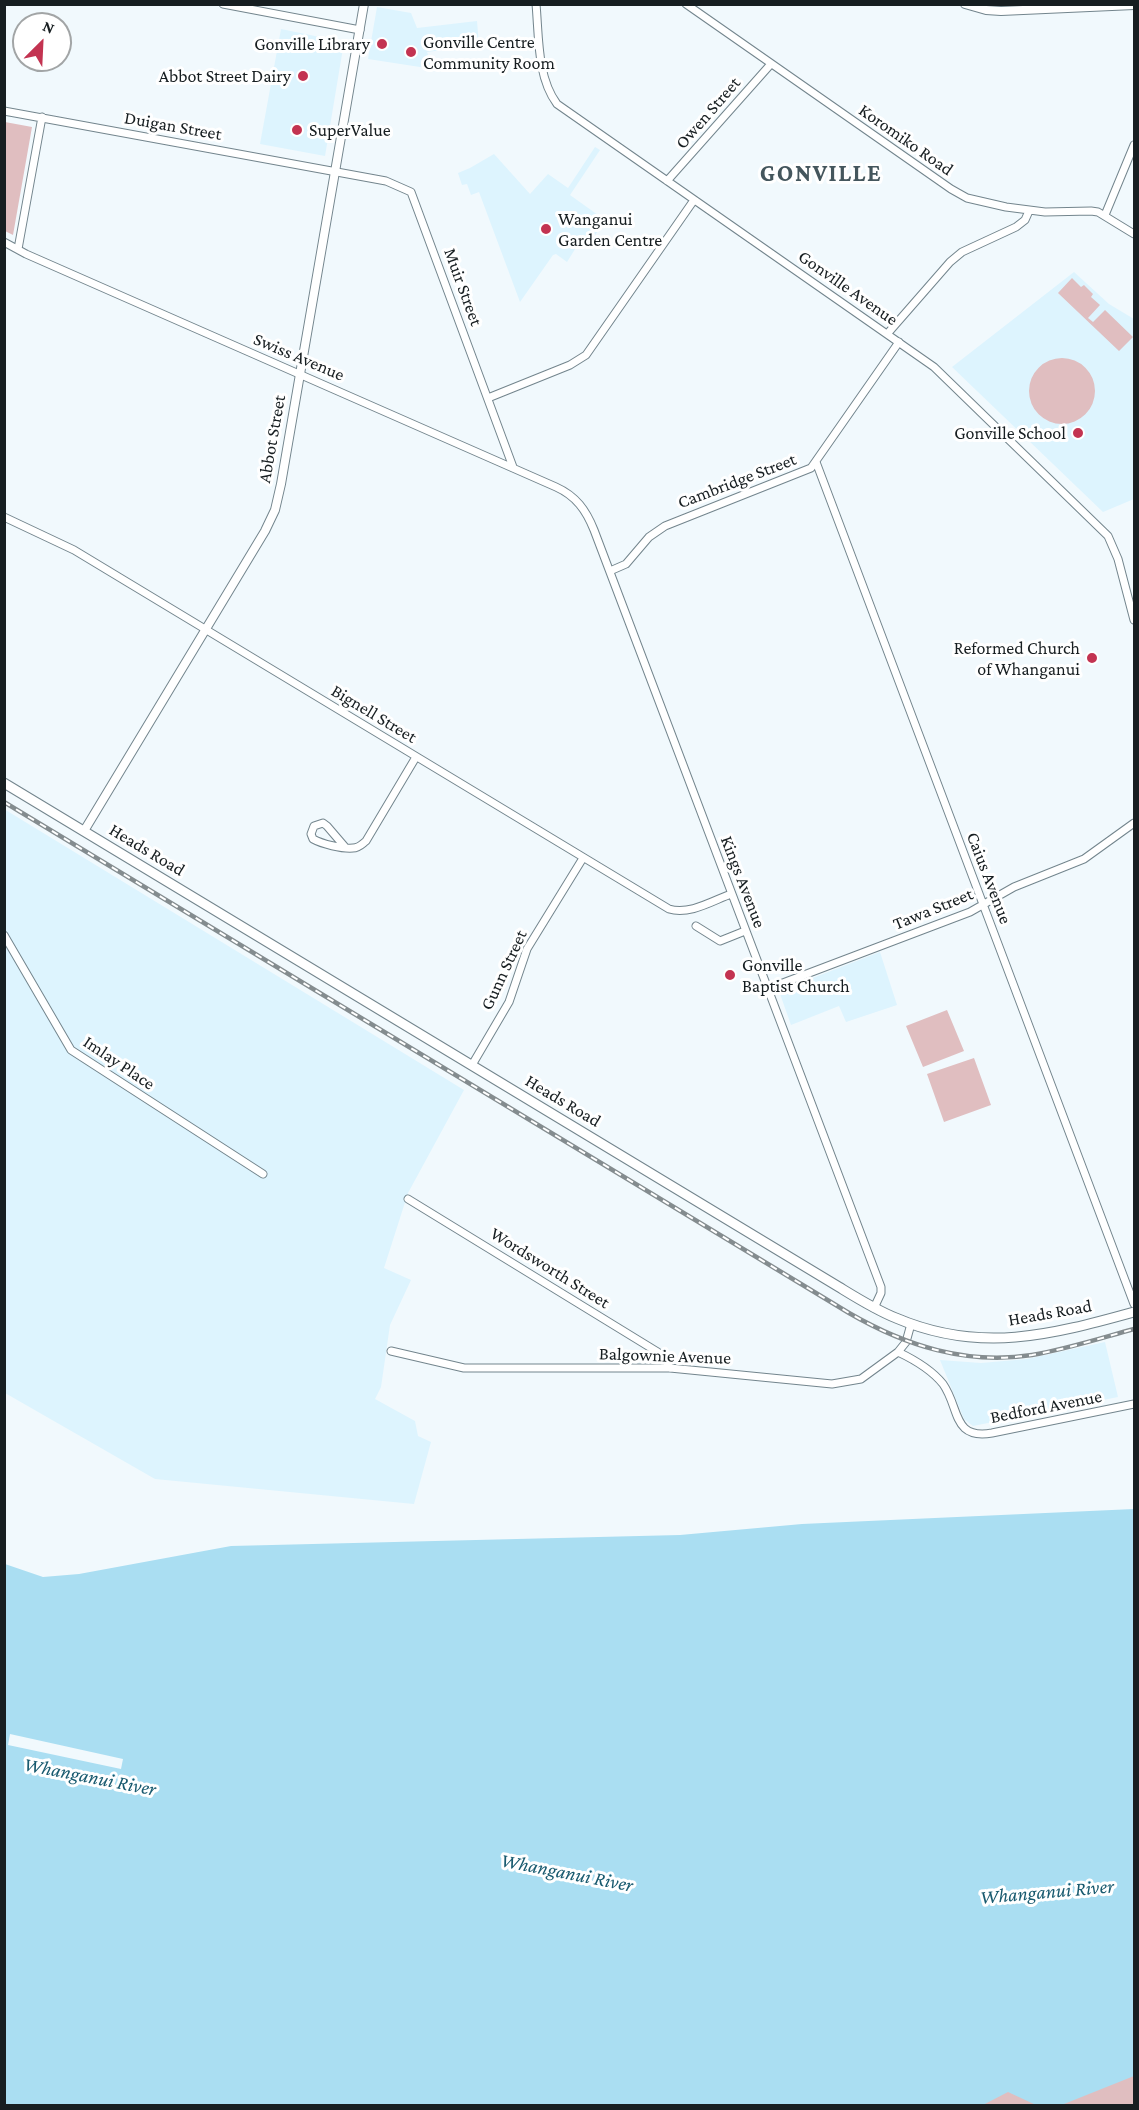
<!DOCTYPE html>
<style>
body{margin:0}
#map{position:relative;width:1139px;height:2110px;overflow:hidden;background:#f1f9fd;font-family:"Crimson Pro",serif}
canvas{display:block}
.frame{position:absolute;inset:0;border:6px solid #171e21;pointer-events:none}
.north{position:absolute;left:12px;top:12px;width:60px;height:60px;box-sizing:border-box;background:#fff;border:2px solid #a2a5a6;border-radius:50%;rotate:24deg;font-size:16px;font-weight:700;line-height:24px;text-align:center;color:#171e21}
.north::after{content:'';display:block;margin:auto;width:21px;height:27px;background:#c33351;clip-path:polygon(50% 0,100% 100%,50% 72%,0 100%)}
</style>
<div id="map">
<canvas width="1139" height="2110"></canvas>
<div class="frame"></div>
<div class="north">N</div>
</div>
<script>
const g = document.querySelector('canvas').getContext('2d');
g.lineJoin = 'round';
function fill(path, color) { g.fillStyle = color; g.fill(path, 'evenodd'); }
function strokePath(path, color, width, dash) { g.strokeStyle = color; g.lineWidth = width; g.lineCap = dash ? 'butt' : 'round'; g.setLineDash(dash || []); g.stroke(path); }
function label(font, color, halo, rows, align = 'center') {
  g.font = font + ' "Crimson Pro",serif'; g.lineWidth = 6; g.setLineDash([]); g.textBaseline = 'middle'; g.strokeStyle = halo; g.fillStyle = color; for (const [text, x, y, turn = 0] of rows) {
    g.save(); g.translate(x, y); g.rotate((+turn || 0) * Math.PI / 180); g.textAlign = isNaN(turn) ? turn : align; if (halo) g.strokeText(text, 0, 0); g.fillText(text, 0, 0); g.restore();
  }
}
fill(new Path2D(`
 M377,7L411,13L417,28L477,21L479,45L427,52L433,69L368,59Z
 M281,29L344,42L325,156L260,144Z
 M595,147L600,150L570,195L605,220L595,235L593,233L590,238L587,236L580,247L577,246L567,262L556,254L553,255L520,302L479,192L471,195L467,184L462,185L458,173L470,168L494,154L530,194L548,174L568,188Z
 M1074,272L1109,304L1134,319V499L1103,512L952,367Z
 M4,809L464,1090L408,1193L384,1268L411,1280L390,1325L381,1387L375,1399L415,1421L418,1436L431,1442L414,1504L155,1479L5,1393Z
 M880,952L897,1005L846,1022L839,1006L791,1025L779,991Z
 M1105,1342L1118,1397L973,1426L964,1419L940,1360L981,1363L1027,1359Z`), '#ddf4fe');
fill(new Path2D(`
 M5,122L32,127L13,235L5,231Z
 M1072,278L1081,287L1084,285L1093,294L1091,297L1100,305L1088,318L1093,322L1105,310L1133,337L1119,351L1058,293Z
 M1029 391a33 33 0 1 1 66 0a33 33 0 1 1-66 0Z
 M947,1010L964,1051L923,1067L906,1026Z
 M974,1058L991,1105L944,1122L927,1074Z
 M1134,2056V2105L954,2106Z`), '#e0bec0');
fill(new Path2D(`
 M1134,1509V2076L1059,2106L1036,2105L1008,2092L981,2106H5V1564L43,1577L79,1574L231,1546L680,1535L802,1524Z`), '#aadef2');
fill(new Path2D(`
 M10,1734L123,1759L121,1769L8,1745Z`), '#f1f9fd');
const minor = new Path2D(`
 M223,4L360,30
 M536,4C539,37 537,77 557,104L934,367L1108,536L1118,559L1134,620
 M686,4L951,189L967,198L1006,207L1045,212L1091,211L1098,212L1134,234
 M4,111L386,181L411,192L513,467
 M667,181L770,65
 M1105,215L1134,145
 M4,242L26,254L556,487C576,496 586,510 594,530L881,1287V1293L874,1308
 M18,249L42,117
 M888,333L950,262L962,252L1016,227L1025,220L1029,211
 M488,398L570,365L586,355L694,200
 M816,462L1134,1304
 M4,517L74,550L669,909C690,915 712,901 731,894
 M610,571L626,564L649,537L665,526L811,468L899,342
 M345,847L327,826L323,823L314,826L311,834L313,839C322,844 342,849 353,848C359,848 362,844 366,841L416,757
 M696,926L720,941L745,931
 M4,935L71,1050L263,1174
 M767,989L970,912L1014,887L1084,859L1134,823
 M472,1065L509,1002L527,949L583,858
 M408,1199L656,1351L662,1355L670,1368
 M391,1351L464,1368H670L832,1384L861,1379L898,1352L906,1342L911,1324
 M898,1352C915,1360 931,1369 943,1384C960,1408 952,1440 992,1433L1134,1404`);
const tertiary = new Path2D(`
 M965,4L986,10L1001,11L1134,5
 M84,831L265,531L275,510L281,484L364,4`);
const secondary = new Path2D(`
 M4,783L839,1287C857,1298 876,1310 896,1318C980,1354 1051,1335 1134,1312`);
strokePath(minor, '#73858d', 9);
strokePath(tertiary, '#73858d', 10);
strokePath(secondary, '#73858d', 11);
strokePath(minor, '#fff', 7);
strokePath(tertiary, '#fff', 8);
strokePath(secondary, '#fff', 9);
const rail = new Path2D(`
 M4,802L849,1313C906,1346 966,1365 1032,1355C1067,1349 1101,1338 1134,1329`);
strokePath(rail, '#848c8f', 4.5);
strokePath(rail, '#fff', 2, [7]);
for (const [x, y, r, color] of [
 [382,44,6,"#c33351"],
 [411,52,6,"#c33351"],
 [303,76,6,"#c33351"],
 [297,130,6,"#c33351"],
 [546,229,6,"#c33351"],
 [1078,433,6,"#c33351"],
 [1092,658,6,"#c33351"],
 [730,975,6,"#c33351"]
]) { const dot = new Path2D(); dot.arc(x, y, r, 0, 2 * Math.PI); g.fillStyle = color; g.fill(dot); strokePath(dot, '#fff', 2); }
label('18px', '#171e21', '#fff', [
 ["Gonville Centre",423,42],
 ["Community Room",423,63],
 ["Gonville Library",370,44,"right"],
 ["Abbot Street Dairy",291,76,"right"],
 ["SuperValue",309,130],
 ["Wanganui",558,219],
 ["Garden Centre",558,240],
 ["Gonville School",1066,433,"right"],
 ["Reformed Church",1080,648,"right"],
 ["of Whanganui",1080,669,"right"],
 ["Gonville",742,965],
 ["Baptist Church",742,986]
], 'left');
label('18px', '#171e21', '#fff', [
 ["Owen Street",708,113,-49],
 ["Duigan Street",173,126,10],
 ["Koromiko Road",906,140,35],
 ["Muir Street",463,287,70],
 ["Gonville Avenue",848,288,35],
 ["Swiss Avenue",299,357,23],
 ["Abbot Street",272,439,-80],
 ["Cambridge Street",737,481,-21],
 ["Bignell Street",374,714,31],
 ["Heads Road",147,850,31],
 ["Caius Avenue",989,878,69],
 ["Kings Avenue",743,882,69],
 ["Tawa Street",933,909,-22],
 ["Gunn Street",504,970,-65],
 ["Imlay Place",119,1063,34],
 ["Heads Road",563,1101,31],
 ["Wordsworth Street",550,1268,32],
 ["Heads Road",1050,1313,-10],
 ["Balgownie Avenue",665,1356,2],
 ["Bedford Avenue",1046,1407,-11]
]);
label('italic 20px', '#185a6f', '#fff', [
 ["Whanganui River",90,1777,11],
 ["Whanganui River",567,1873,11],
 ["Whanganui River",1047,1892,-5]
]);
g.letterSpacing = '1.5px';
label('bold 24px', '#44565d', '#fff', [
 ["GONVILLE",821,174]
]);
g.letterSpacing = '0px';
</script>
